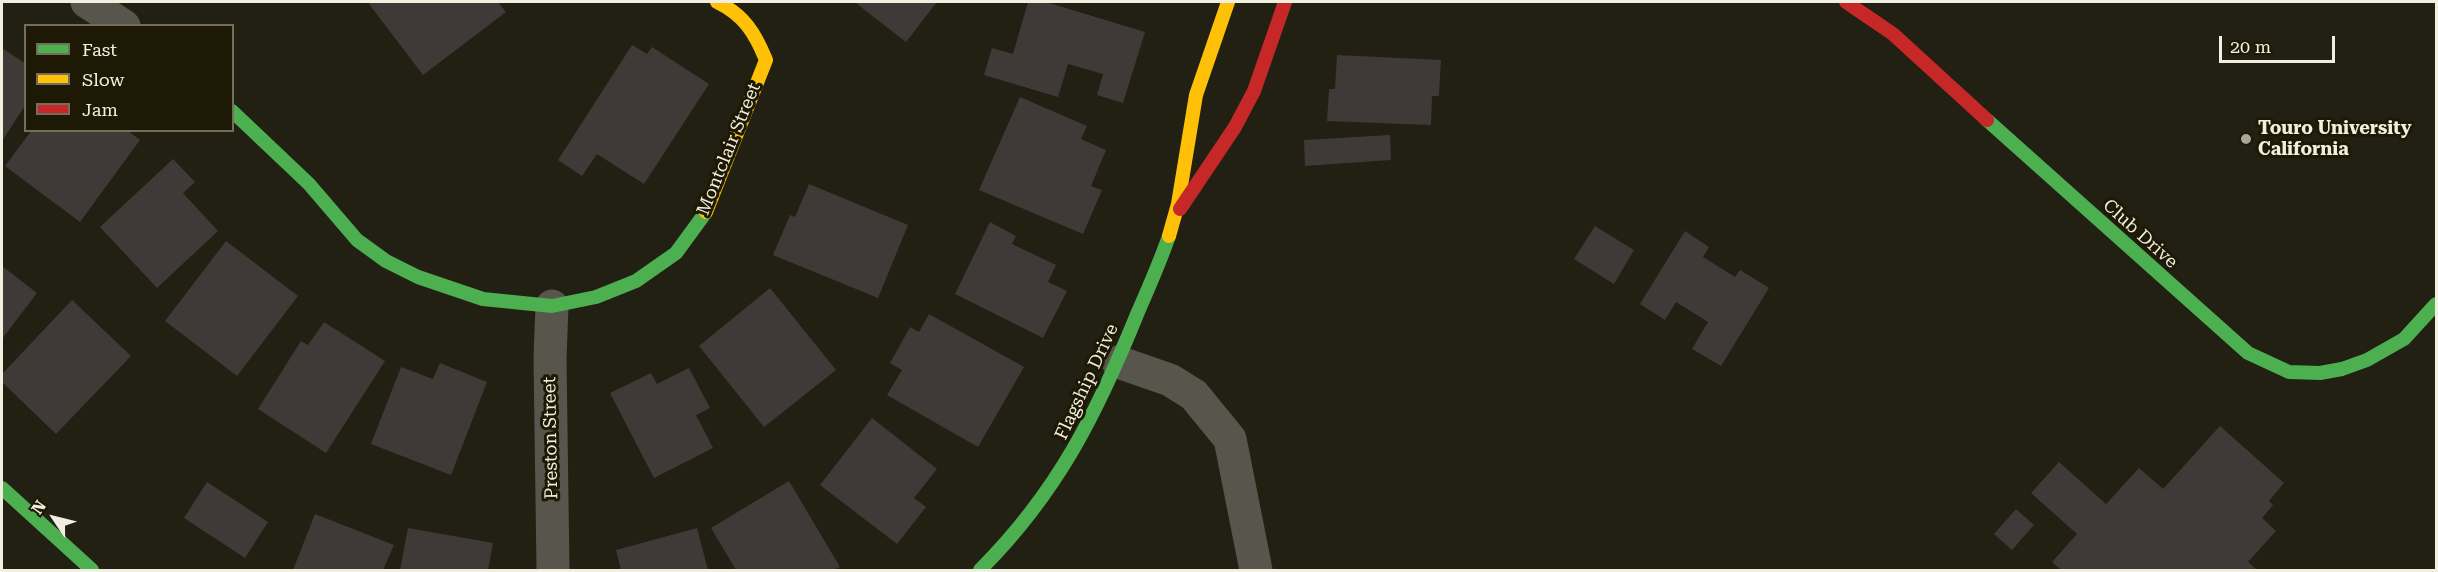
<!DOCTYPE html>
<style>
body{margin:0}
#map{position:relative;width:2438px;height:572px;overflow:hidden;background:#221f13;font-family:"Roboto Serif",serif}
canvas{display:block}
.frame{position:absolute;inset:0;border:3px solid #f2efe1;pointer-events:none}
.legend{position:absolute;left:24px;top:24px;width:210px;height:108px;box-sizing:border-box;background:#1e1904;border:2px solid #736f5c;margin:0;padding:8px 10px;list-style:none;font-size:18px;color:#f2efe1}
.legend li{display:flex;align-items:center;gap:12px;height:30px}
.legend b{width:30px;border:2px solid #736f5c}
.north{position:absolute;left:24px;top:488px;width:60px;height:60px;-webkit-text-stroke:4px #1e1904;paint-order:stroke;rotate:305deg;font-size:16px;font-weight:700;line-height:24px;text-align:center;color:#f2efe1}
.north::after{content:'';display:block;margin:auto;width:21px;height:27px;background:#f2efe1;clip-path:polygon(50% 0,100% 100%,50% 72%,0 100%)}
.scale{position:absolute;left:2219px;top:36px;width:116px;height:27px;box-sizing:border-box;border:3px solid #f2efe1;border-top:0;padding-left:8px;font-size:18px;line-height:21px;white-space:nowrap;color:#f2efe1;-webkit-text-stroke:4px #1e1904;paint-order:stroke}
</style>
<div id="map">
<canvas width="2438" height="572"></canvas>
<div class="frame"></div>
<ul class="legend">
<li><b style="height:8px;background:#4caf50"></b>Fast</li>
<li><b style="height:8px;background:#ffc107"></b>Slow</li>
<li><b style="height:8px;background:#c62828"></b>Jam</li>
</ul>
<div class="north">N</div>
<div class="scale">20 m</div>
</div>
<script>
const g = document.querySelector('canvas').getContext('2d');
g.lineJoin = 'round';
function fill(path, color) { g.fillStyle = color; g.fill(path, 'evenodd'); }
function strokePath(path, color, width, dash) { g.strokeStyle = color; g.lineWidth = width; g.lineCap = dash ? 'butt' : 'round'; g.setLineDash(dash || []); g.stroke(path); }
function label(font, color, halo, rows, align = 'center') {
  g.font = font + ' "Roboto Serif",serif'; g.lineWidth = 6; g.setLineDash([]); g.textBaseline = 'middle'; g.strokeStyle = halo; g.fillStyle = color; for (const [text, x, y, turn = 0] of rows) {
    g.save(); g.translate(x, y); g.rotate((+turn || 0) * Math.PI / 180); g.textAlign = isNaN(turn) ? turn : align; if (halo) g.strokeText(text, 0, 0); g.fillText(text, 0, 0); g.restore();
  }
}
fill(new Path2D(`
 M373,2H498L506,12L423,75L369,4Z
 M859,2H937L906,42L857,4Z
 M1028,2H1046L1145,32L1123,103L1097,95L1103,74L1068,64L1058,97L984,75L992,48L1013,54Z
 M632,45L647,54L652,47L709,84L644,184L597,154L582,176L558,160Z
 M2,48L26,64V104L2,141Z
 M1337,55L1441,60L1439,96H1432L1431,125L1327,121L1329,89H1335Z
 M1020,97L1087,126L1081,139L1106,150L1091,186L1102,190L1083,234L979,190Z
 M32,130H127L140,140L80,222L5,166Z
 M1390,135L1391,160L1305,166L1304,140Z
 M173,159L195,182L183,193L218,231L157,288L100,227Z
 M809,184L908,225L878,298L773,255L790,215L795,217Z
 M990,222L1016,236L1012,244L1056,265L1048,282L1067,291L1043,338L955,294Z
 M1595,226L1634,250L1614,284L1574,259Z
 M1685,231L1709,247L1703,257L1735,277L1740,270L1769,288L1721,366L1692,349L1708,322L1676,302L1665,320L1640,304Z
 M226,241L298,296L237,376L165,321Z
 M2,266L37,293L2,339Z
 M770,288L836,370L764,427L699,346Z
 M72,300L131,356L56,434L2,382V374Z
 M929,314L1024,367L978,447L887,395L902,370L890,363L910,327L919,332Z
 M324,322L385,361L326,453L258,409L301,341L308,345Z
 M440,363L487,382L451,475L371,444L401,367L433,379Z
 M689,368L710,408L696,415L713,448L654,478L610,393L651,373L657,384Z
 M872,418L937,469L914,498L926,507L897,544L820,485Z
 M2220,426L2284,483L2269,501L2273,505L2262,518L2276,531L2248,562L2257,570H2061L2052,562L2077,534L2031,493L2059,462L2106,504L2139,468L2163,489Z
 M789,481L840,567L834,570H736L711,528Z
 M207,482L268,522L245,558L184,518Z
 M2016,509L2034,525L2012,550L1994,534Z
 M315,514L394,545L383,570H293Z
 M408,528L493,543L488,570H400Z
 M697,528L708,570H621L616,550Z`), '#3f3a38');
strokePath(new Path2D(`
 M87,2L124,26
 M552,306L550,358L553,570
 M1118,362L1170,380L1194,395L1230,439L1256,570`), '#58554c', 33);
strokePath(new Path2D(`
 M232,111L309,184L357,240L386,261L418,277L483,299L552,306L596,297L636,281L676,253L706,212
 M1987,120L2248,353L2289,372L2320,373L2342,369L2367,360L2404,339L2436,304
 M2,488L92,570
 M980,570C1058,492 1097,413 1138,312C1149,287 1160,262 1169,236`), '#4caf50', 14);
strokePath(new Path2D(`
 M706,212L766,60C755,33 744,15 717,2
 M1169,236L1178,204L1196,95L1228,2`), '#ffc107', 14);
strokePath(new Path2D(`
 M1846,2L1893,34L1987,120
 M1180,209L1235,127L1254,91L1285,2`), '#c62828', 14);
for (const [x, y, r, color] of [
 [2246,139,6,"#a9a699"]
]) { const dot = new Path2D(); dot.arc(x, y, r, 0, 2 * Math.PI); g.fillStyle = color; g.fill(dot); strokePath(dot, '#1e1904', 2); }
label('bold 18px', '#f2efe1', '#1e1904', [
 ["Touro University",2258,129],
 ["California",2258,150]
], 'left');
label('18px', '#f2efe1', '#1e1904', [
 ["Montclair Street",729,149,-68],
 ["Club Drive",2140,234,42],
 ["Flagship Drive",1087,382,-65],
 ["Preston Street",551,438,-91]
]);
</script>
